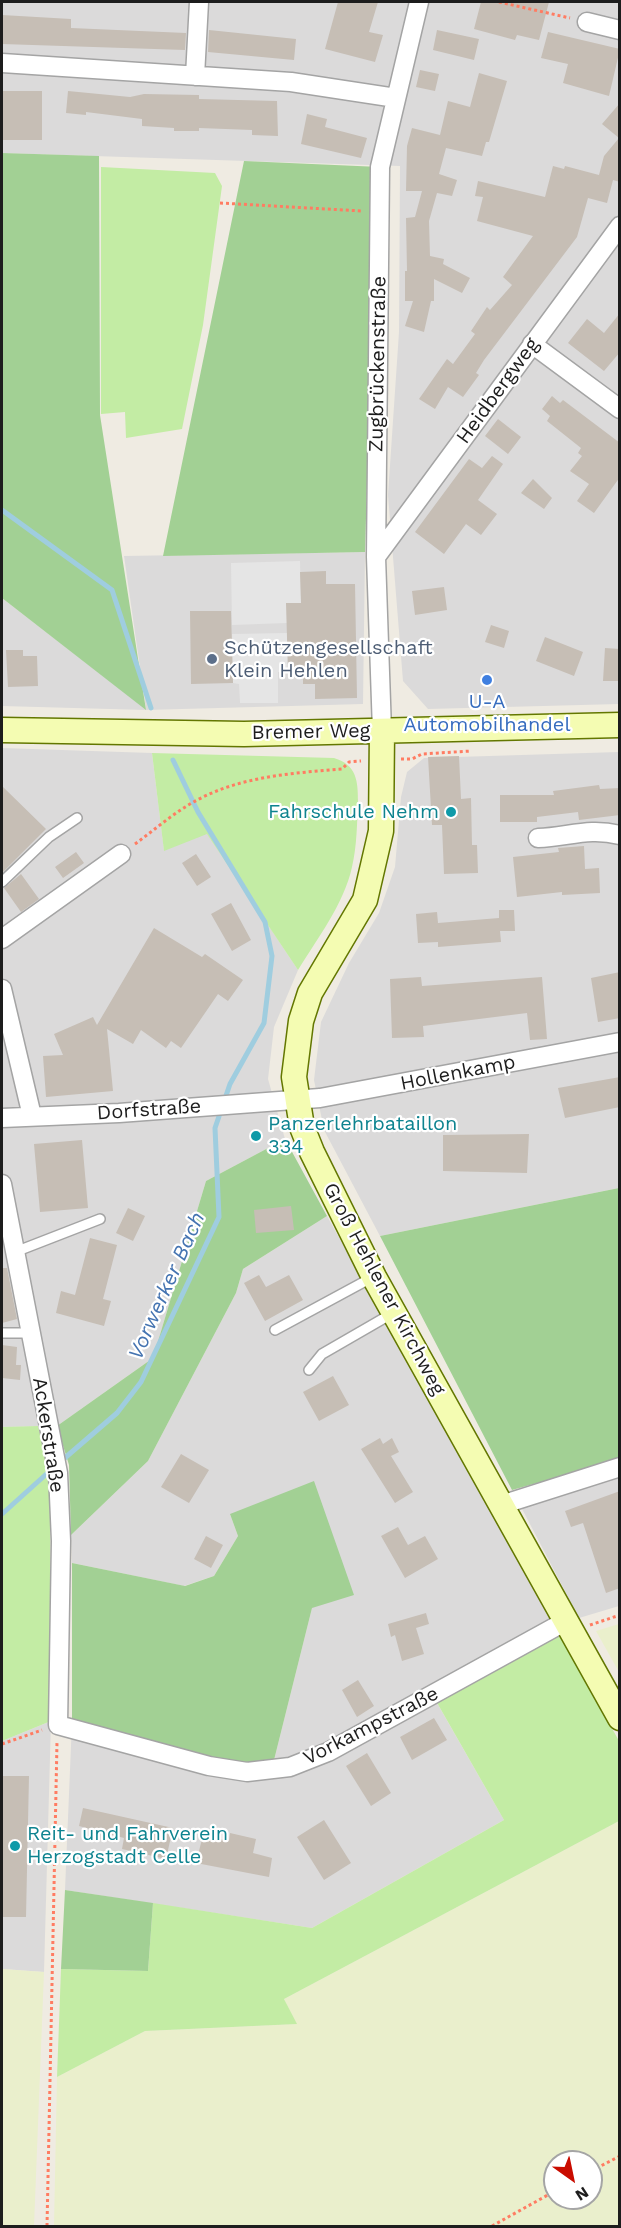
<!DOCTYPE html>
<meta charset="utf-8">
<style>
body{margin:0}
#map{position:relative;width:621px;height:2228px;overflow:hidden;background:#efebe2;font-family:"Work Sans",sans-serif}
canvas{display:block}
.frame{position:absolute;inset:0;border:3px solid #1d1d1d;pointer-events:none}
.north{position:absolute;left:543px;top:2150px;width:60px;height:60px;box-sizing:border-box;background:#fff;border:2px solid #a5a5a5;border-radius:50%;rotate:147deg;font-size:16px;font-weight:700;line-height:24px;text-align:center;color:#1d1d1d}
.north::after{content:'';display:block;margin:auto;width:21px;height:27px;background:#c90c00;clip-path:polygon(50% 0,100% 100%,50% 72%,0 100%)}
</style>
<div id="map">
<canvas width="621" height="2228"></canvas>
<div class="frame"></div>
<div class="north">N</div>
</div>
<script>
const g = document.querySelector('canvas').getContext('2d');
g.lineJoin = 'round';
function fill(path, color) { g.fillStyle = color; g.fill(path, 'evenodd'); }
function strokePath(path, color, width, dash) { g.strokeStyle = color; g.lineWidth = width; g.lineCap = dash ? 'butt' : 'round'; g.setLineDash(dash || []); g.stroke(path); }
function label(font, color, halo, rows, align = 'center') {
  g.font = font + ' "Work Sans",sans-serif'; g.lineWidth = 4.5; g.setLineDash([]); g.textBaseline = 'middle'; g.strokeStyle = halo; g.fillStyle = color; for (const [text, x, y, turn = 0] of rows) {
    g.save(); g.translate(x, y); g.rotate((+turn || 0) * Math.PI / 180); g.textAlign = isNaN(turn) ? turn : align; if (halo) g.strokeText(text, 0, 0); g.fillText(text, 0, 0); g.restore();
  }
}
fill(new Path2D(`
 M2,2H619V704L428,709L403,681L388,495L399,332L400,166L2,153Z
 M365,552L363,704L146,710L2,706V598L146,709L124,556Z
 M2,748L152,753L164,850L207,833L298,970L274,1027L268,1079L285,1139L206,1181L153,1358L57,1426L2,1427Z
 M619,752V1188L380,1236L324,1130L314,1080L321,1022L349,963L379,913L395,867L401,797L407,772L424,758Z
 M327,1216L553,1621L429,1689L504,1820L312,1928L65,1890L72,1722L272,1768L312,1608L230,1514L238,1536L214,1576L184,1586L72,1563L71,1535L148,1461L236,1293L243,1269Z
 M619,1473V1606L579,1618L520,1505Z
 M51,1721L44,1972L2,1969V1741Z`), '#dbdada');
fill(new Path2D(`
 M619,1624H620L619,1672L596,1631Z
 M619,1821V2226H54L57,2077L145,2031L296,2024L284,1999ZM555,2162H591V2198H555Z
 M2,1969L44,1972L34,2226H2Z`), '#eaefcc');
fill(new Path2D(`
 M101,167L215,173L222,186L203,325L182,429L126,438L125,412L101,414Z
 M152,753L334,758C357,765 358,781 358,802C357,823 357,846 352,867C344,904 317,939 298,970L207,834L164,851Z
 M38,1426L50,1475L51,1721L2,1741V1427Z
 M558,1631L619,1741V1821L284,1999L297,2024L145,2031L57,2077L61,1969L148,1971L153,1903L312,1928L504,1820L436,1701Z`), '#c3eca4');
fill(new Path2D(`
 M2,153L99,156L100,415L146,710L2,598Z
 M244,161L380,167L375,211L365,552L163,556Z
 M285,1139L327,1216L243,1269L236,1293L148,1461L71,1535L69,1465L57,1426L153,1358L206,1181Z
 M619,1188V1460L512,1490L380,1236Z
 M314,1481L354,1595L312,1608L272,1768L240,1769L72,1722V1563L185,1586L214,1576L238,1536L230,1514Z
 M65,1890L153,1903L148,1971L61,1969Z`), '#a2d094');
fill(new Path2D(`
 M300,561L301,603H287V623L232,625L231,563Z
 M287,633L288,672H278V703H240L239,684L233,683L232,634Z`), '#e5e5e5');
strokePath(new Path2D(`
 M2,510L112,590L151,708
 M59,1463L117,1413L141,1382L219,1217L215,1128L230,1084L264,1023L272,956L265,922L198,812L173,760
 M2,1514L52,1469`), '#9fcddf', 5);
fill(new Path2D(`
 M338,2H378L369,32L383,35L375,62L325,49Z
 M481,2H549L539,40L517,35L515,40L474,29Z
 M2,15L71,19V28L186,33L185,50L2,44Z
 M209,30L296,39L294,60L208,52Z
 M437,30L479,39L474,60L433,50Z
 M548,32L620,49L609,96L563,83L568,64L541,58Z
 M420,70L439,74L435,91L416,87Z
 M479,73L507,81L489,142H486L482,156L446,148L439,174L457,180L452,196L437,193L429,221L430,256L444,259L443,264L470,278L462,293L434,279V301H431L424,332L405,326L413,301H405V271H407L406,218L415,217L422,191H406L407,146L412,128L440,135L448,101L470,107Z
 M2,91H42V140H2Z
 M68,91L130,97L144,94L199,95V99L277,101L278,136L252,135V130L199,128V131H174V128L142,126V119L86,112V115L66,113Z
 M620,103V182L613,180L607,203L588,198L577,237L484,360L476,373L479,375L463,397L448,387L435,409L419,399L447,359L453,364L475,334L471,331L487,307L490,310L512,285L503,277L533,236L477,221L483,197L475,196L478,181L545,197L553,166L564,169L565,166L599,175L604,156L619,138L602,124Z
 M307,114L327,119L325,127L367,138L361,158L301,144Z
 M620,313V352L604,371L568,343L587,319L604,333Z
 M552,396L560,403L563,400L620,443V477L594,513L577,501L589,484L570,471L582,456L578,453L581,448L547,421L550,416L542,409Z
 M498,419L521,437L508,454L485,436Z
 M492,456L503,464L478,500L497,514L481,535L466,524L444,554L415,532L469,459L482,468Z
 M533,479L552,498L544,509L521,493Z
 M326,571V584H355L357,698L315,699V684H303V671L288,672L286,603H301L300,572Z
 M444,587L447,610L415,615L412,591Z
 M190,611H231L233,683L191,684Z
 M491,625L509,631L504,648L485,642Z
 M545,637L583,652L574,676L536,661Z
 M605,648L620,649V681H603Z
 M6,650H23V656H37L38,686L8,687Z
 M459,756L461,799L471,798L472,845H477L478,873L444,874L442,825H432L428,757Z
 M599,785L600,789L620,788V815L579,820L578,812L537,817V822H500V795H554L553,791Z
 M2,786L46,829L2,873Z
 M584,846L585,869L599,868L600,893L562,895V892L517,897L513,857L559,852L558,848Z
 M76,852L84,863L63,878L55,867Z
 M196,854L211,877L197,886L182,863Z
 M21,874L39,899L21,912L4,888Z
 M231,903L251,940L232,951L211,914Z
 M499,910H514L515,931H500L501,942L438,947V942L418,943L416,914L437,912L438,923L499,918Z
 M154,928L202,957L205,954L243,980L228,1001L218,994L181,1048L171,1041L166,1048L141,1030L133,1044L107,1029L113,1091L46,1097L43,1056L63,1055L54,1034L93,1017L97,1025Z
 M620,972V1018L598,1022L591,978Z
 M421,977L422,986L542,977L547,1039L530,1040L527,1013L423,1026L424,1037L392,1038L390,979Z
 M620,1077V1107L565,1118L558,1088Z
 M529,1134L527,1173L443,1171V1135Z
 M82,1140L88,1208L40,1212L34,1144Z
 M291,1206L294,1230L256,1233L254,1210Z
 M128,1208L145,1216L133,1241L116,1233Z
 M90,1238L117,1245L103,1299L111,1301L104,1326L56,1313L61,1291L75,1295Z
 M2,1268H7L17,1319L2,1323Z
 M259,1275L266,1287L289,1275L303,1300L265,1321L244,1283Z
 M2,1345L17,1347L16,1365H21L20,1380L2,1378Z
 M333,1376L349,1405L319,1421L303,1392Z
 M380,1438L383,1444L392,1438L399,1452L391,1456L413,1492L395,1503L361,1449Z
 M181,1454L209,1470L189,1503L161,1487Z
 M620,1491V1588L606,1593L583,1523L571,1527L565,1511Z
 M398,1527L408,1545L425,1536L438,1559L405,1578L381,1536Z
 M206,1536L223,1545L211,1568L194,1559Z
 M426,1613L429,1624L416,1628L424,1654L402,1661L395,1635L391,1637L388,1624Z
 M358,1680L374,1706L357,1717L342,1690Z
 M434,1718L447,1740L412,1760L400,1737Z
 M367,1753L391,1793L371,1806L346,1766Z
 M2,1776H29L26,1917H2Z
 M83,1808L173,1828L166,1859L122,1849L124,1838L79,1826Z
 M324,1820L351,1863L324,1880L297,1837Z
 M230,1833L256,1839L253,1853L272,1858L269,1877L196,1863L203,1835L229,1841Z`), '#c6beb5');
const lane = new Path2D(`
 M2,882L49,837L77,818
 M15,1252L100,1219
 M275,1330L373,1277
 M2,1333H31
 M309,1370L322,1354L393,1313`);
const street = new Path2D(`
 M587,22L620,30
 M2,63L291,82L396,98
 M195,76L199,2
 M532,344L620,409
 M376,557L620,226
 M382,731L376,557L380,167L419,2
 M538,838C568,837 589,827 620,835
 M2,939L121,854
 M2,989L32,1116
 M2,1118L119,1113L320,1098L620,1042
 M2,1184L58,1473L61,1541L58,1725L209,1766L247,1772L290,1767L328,1752L566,1621
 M501,1505L620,1467`);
const secondary = new Path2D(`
 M2,730L244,734L620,725
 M382,731L381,831L365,900L310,993L301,1021L294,1077L302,1127L312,1152L374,1277L620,1718`);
strokePath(lane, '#a4a4a4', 12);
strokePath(street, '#a4a4a4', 21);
strokePath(secondary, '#637700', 27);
strokePath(new Path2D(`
 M499,2L570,18
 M220,203L362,211
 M401,759H412L422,754L471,751
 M135,844C157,828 178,809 203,797C246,776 294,773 342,769L349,762L361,761
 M590,1625L620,1615
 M2,1744L42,1730
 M591,2171L620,2156
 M47,2226L57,1742
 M492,2226L555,2191`), '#ff7c62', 3, [3, 3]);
strokePath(lane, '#fff', 9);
strokePath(street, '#fff', 18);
strokePath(secondary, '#f4fcb2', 24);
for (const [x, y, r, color] of [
 [212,659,6,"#5c6f8a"],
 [487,680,6,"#3f7fe0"],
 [451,812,6,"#0f9aa8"],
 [256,1136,6,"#0f9aa8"],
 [15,1846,6,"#0f9aa8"]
]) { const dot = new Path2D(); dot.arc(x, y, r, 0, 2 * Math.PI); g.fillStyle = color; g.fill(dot); strokePath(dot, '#fff', 2); }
label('20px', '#1d1d1d', '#fff', [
 ["Zugbrückenstraße",378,364,-89],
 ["Heidbergweg",498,391,-54],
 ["Bremer Weg",311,732,-1],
 ["Hollenkamp",458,1073,-11],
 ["Dorfstraße",149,1110,-4],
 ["Groß Hehlener Kirchweg",384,1289,62],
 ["Ackerstraße",48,1435,81],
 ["Vorkampstraße",371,1726,-27]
]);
label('20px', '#4e5e75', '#fff', [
 ["Schützengesellschaft",224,648],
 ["Klein Hehlen",224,671]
], 'left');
label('20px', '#366cbe', '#fff', [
 ["U-A",487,702],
 ["Automobilhandel",487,725]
]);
label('20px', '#0d838f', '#fff', [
 ["Fahrschule Nehm",439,812,"right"],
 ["Panzerlehrbataillon",268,1124],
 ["334",268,1147],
 ["Reit- und Fahrverein",27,1834],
 ["Herzogstadt Celle",27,1857]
], 'left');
label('italic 21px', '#4574b1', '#fff', [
 ["Vorwerker Bach",167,1286,-66]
]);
</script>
